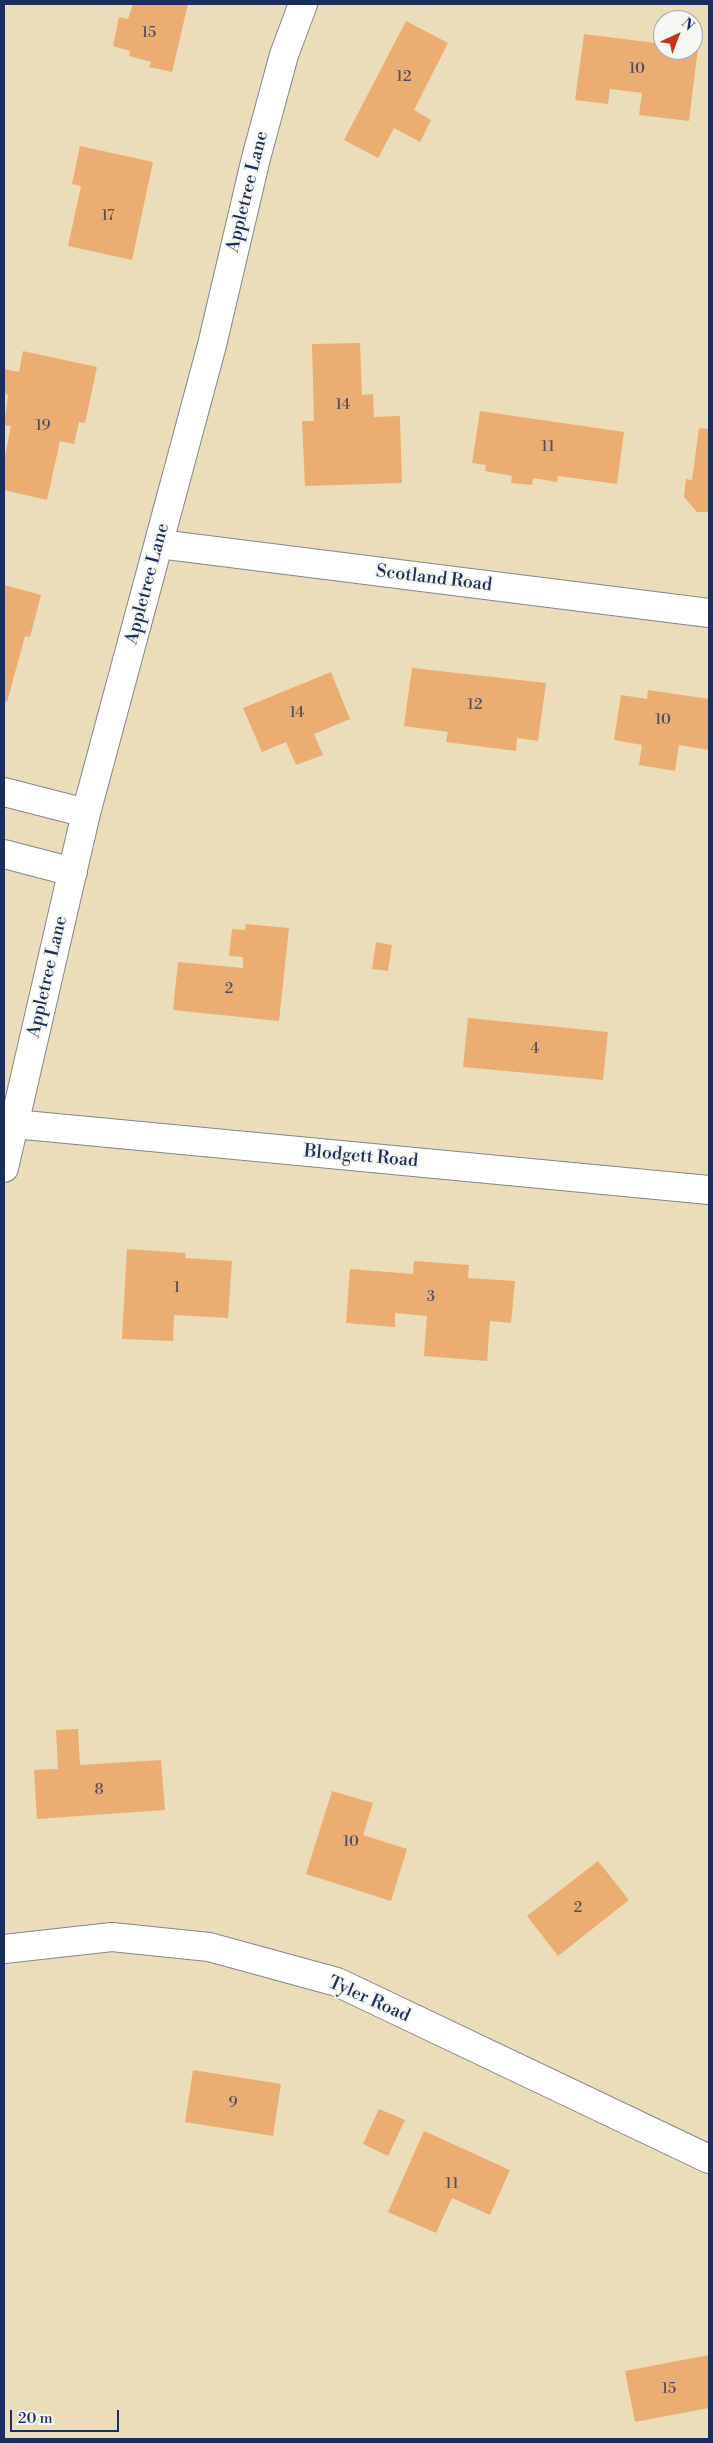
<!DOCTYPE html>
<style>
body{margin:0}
#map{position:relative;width:713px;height:2443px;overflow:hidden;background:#ebddb9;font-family:"Libre Bodoni",serif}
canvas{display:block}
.frame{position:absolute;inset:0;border:5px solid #1b2f5e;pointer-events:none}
.north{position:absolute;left:653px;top:10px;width:50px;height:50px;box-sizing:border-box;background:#f6f6f2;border:1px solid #9ea6b7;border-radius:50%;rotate:43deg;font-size:14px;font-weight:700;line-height:20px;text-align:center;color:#1b2f5e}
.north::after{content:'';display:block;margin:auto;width:18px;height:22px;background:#c8321e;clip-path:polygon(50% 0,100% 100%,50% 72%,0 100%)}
.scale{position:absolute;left:10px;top:2410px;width:109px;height:22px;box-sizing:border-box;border:2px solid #1b2f5e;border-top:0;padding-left:6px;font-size:15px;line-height:18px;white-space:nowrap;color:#1b2f5e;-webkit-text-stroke:4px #f6f6f2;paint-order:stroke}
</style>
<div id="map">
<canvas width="713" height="2443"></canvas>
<div class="frame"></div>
<div class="north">N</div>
<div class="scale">20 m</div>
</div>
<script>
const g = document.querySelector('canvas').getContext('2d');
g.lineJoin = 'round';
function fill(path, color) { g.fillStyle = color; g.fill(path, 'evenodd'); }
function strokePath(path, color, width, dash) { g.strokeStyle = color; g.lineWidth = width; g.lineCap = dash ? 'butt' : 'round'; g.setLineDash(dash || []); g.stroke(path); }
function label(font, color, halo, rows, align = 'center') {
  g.font = font + ' "Libre Bodoni",serif'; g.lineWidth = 4; g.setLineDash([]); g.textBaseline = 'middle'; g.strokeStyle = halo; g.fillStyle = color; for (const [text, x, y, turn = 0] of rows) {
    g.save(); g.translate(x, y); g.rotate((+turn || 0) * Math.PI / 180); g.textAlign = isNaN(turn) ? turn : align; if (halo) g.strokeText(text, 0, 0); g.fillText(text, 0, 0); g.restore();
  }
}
fill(new Path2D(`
 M133,4H188L172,72L149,67L151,62L129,56L130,51L113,46L119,17L128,19Z
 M406,21L448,43L414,110L431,120L420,142L394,128L378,158L344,140Z
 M584,34L663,44V50L698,48L689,121L639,115L642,93L610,89L608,104L575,100Z
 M80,146L153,162L132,260L68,246L81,186L72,184Z
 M360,343L362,395L373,394L374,417L400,416L402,483L305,486L302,421H314L312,344Z
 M23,351L97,367L85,423L79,422L74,444L60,441L47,500L4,490V461L11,426L4,425L8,395L4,393V374L5,369L19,372Z
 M480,411L624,432L617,484L558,476L557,482L533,478L532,485L511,483L512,476L485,471L486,465L472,463Z
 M699,428L709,429V512H697L684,497L686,479L692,480Z
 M4,585L41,595L30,637L25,636L7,702L4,701Z
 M412,668L546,683L538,741L517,738L516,751L446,742L448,732L404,726Z
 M331,672L350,719L314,734L323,755L296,765L286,742L262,752L243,708Z
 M648,690L709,699V750L679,745L675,771L639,765L642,745L614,740L621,695L647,699Z
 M246,924L289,928L279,1021L173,1010L178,962L243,968V957L229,956L232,929L245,930Z
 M376,942L392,945L388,971L372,969Z
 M468,1018L608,1032L603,1080L463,1067Z
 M127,1249L186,1253L185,1258L232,1261L228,1318L174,1315L173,1341L122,1339Z
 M414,1261L469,1265L468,1278L515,1281L511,1323L490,1321L487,1361L424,1356L427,1316L395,1313V1327L346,1323L350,1269L413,1274Z
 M78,1729L80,1765L161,1760L165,1810L37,1819L34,1770L58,1769L56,1730Z
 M332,1791L373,1803L363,1835L407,1849L391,1901L306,1874Z
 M598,1861L629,1900L558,1956L527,1916Z
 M193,2070L281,2084L273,2136L185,2122Z
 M379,2109L405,2120L388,2156L363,2144Z
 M424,2131L510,2170L490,2215L452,2198L436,2233L388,2212Z
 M709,2355V2408L635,2422L625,2371Z`), '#ecad73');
const minor = new Path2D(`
 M159,544L709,613
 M4,792L86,813
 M4,854L73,872
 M14,1124L709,1190
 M4,1168L86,813L212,345L256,158L284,55L303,4
 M4,1949L112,1937L209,1947L337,1982L709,2159`);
strokePath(minor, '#83868c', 30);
strokePath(minor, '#fff', 28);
label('15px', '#4f4e63', null, [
 ["15",149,33],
 ["10",637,69],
 ["12",404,77],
 ["17",108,216],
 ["14",343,405],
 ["19",43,426],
 ["11",548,447],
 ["12",475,705],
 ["14",297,713],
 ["10",663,720],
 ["2",229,989],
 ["4",535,1049],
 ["1",177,1288],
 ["3",431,1297],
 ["8",99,1790],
 ["10",351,1842],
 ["2",578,1908],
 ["9",233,2103],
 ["11",452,2184],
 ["15",669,2389]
]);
label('18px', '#1b2f5e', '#f6f6f2', [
 ["Appletree Lane",248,192,-76],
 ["Scotland Road",434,579,7],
 ["Appletree Lane",148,584,-75],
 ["Appletree Lane",48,977,-77],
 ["Blodgett Road",361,1157,5],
 ["Tyler Road",369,2000,24]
]);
</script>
